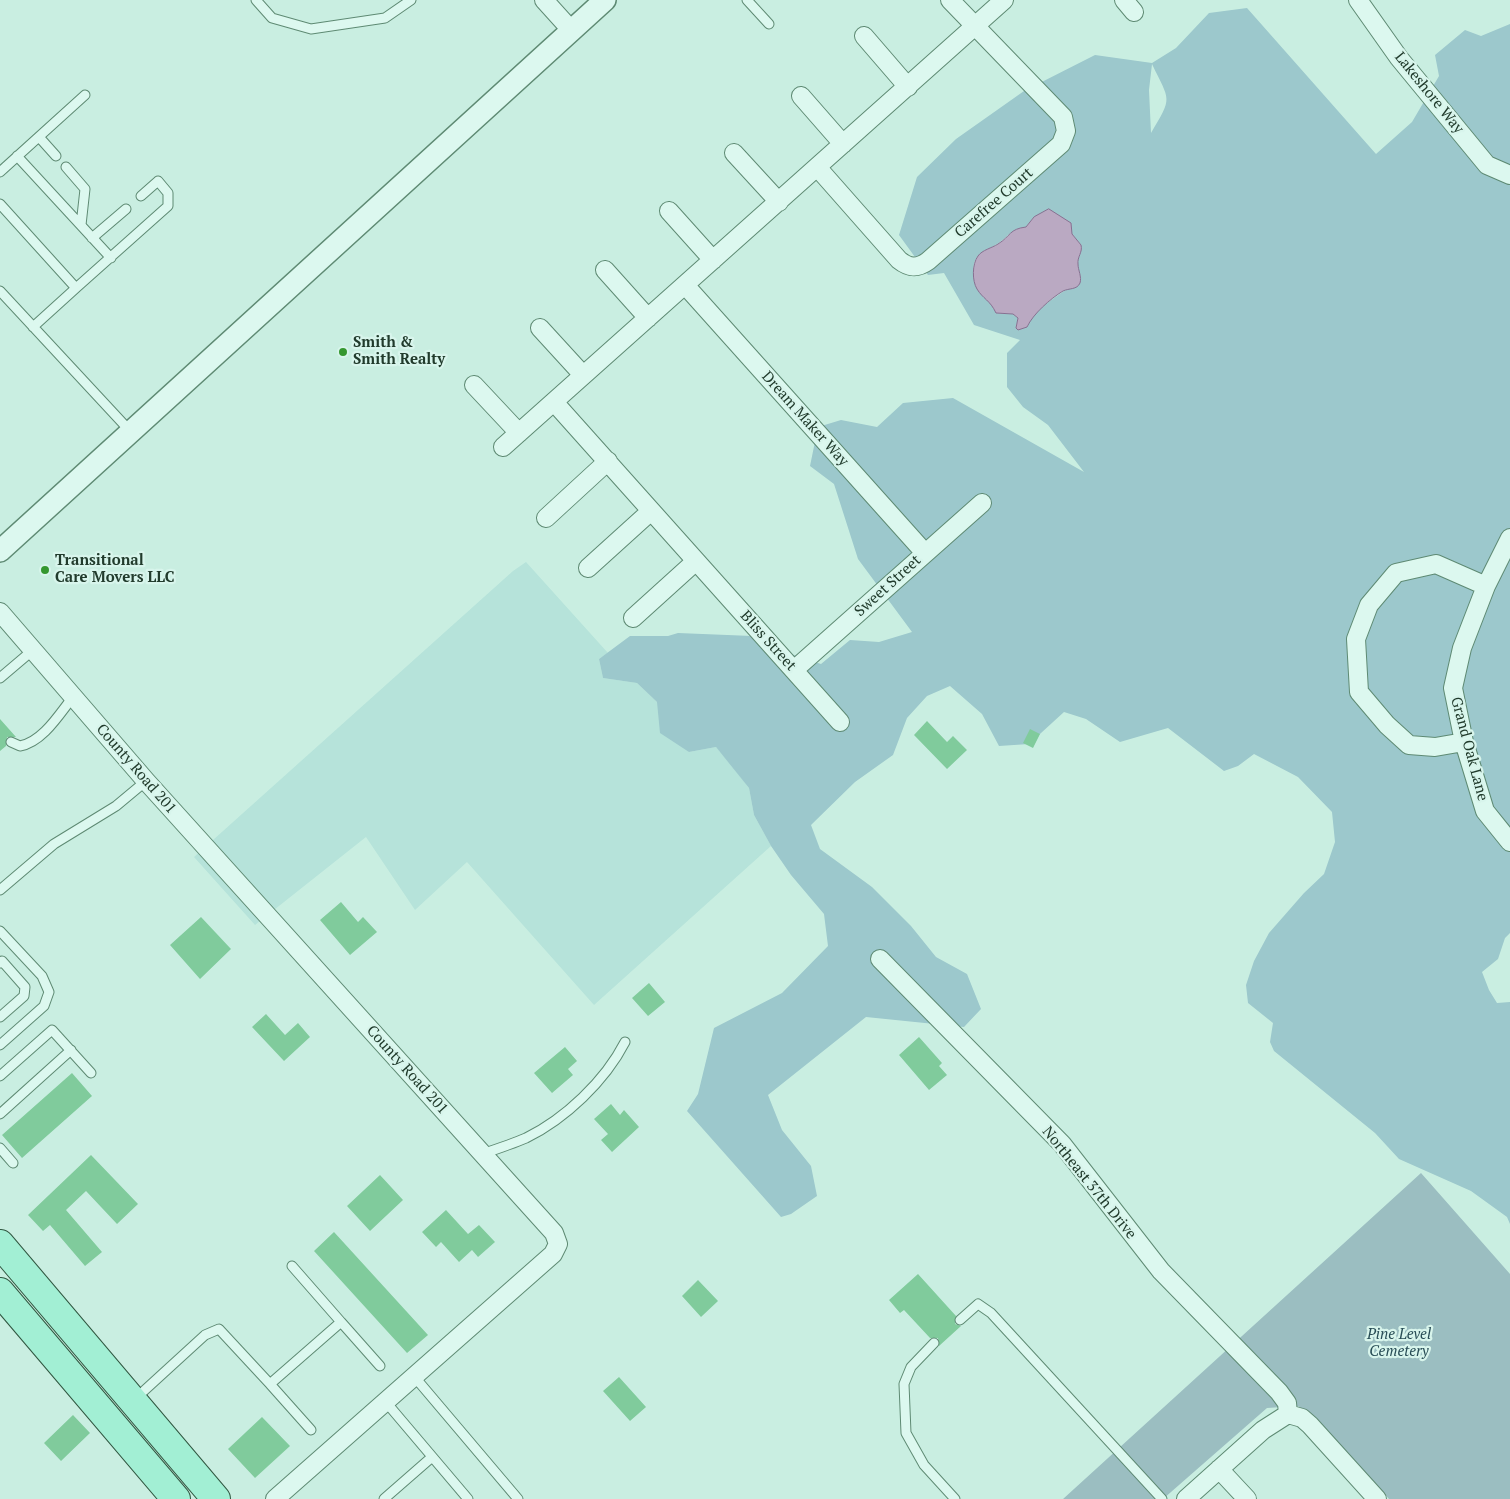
<!DOCTYPE html>
<style>
body{margin:0}
canvas{display:block;background:#c9eee1}
</style>
<canvas width="1510" height="1499"></canvas>
<script>
const g = document.querySelector('canvas').getContext('2d');
g.lineJoin = 'round';
function fill(path, color) { g.fillStyle = color; g.fill(path, 'evenodd'); }
function strokePath(path, color, width, dash) { g.strokeStyle = color; g.lineWidth = width; g.lineCap = dash ? 'butt' : 'round'; g.setLineDash(dash || []); g.stroke(path); }
function label(font, color, halo, rows, align = 'center') {
  g.font = font + ' "PT Serif",serif'; g.lineWidth = 4.5; g.setLineDash([]); g.textBaseline = 'middle'; g.strokeStyle = halo; g.fillStyle = color; for (const [text, x, y, turn = 0] of rows) {
    g.save(); g.translate(x, y); g.rotate((+turn || 0) * Math.PI / 180); g.textAlign = isNaN(turn) ? turn : align; if (halo) g.strokeText(text, 0, 0); g.fillText(text, 0, 0); g.restore();
  }
}
fill(new Path2D(`
 M526,562L608,653L599,659L603,678L637,683L657,702L689,752L716,747L731,764L749,788L754,815L771,846L594,1005L467,862L415,910L366,837L255,925L194,857L513,571Z`), '#b6e3da');
fill(new Path2D(`
 M1247,8L1376,154L1412,122L1439,76L1435,55L1465,30L1481,36L1510,24V933L1505,938L1498,959L1482,972L1489,990L1497,1003L1510,1002V1224L1507,1217L1471,1191L1399,1159L1375,1133L1274,1051L1270,1042L1273,1023L1248,1003L1246,985L1254,961L1269,933L1304,893L1324,874L1335,842L1332,812L1298,777L1254,754L1238,766L1224,771L1168,728L1120,742L1086,719L1064,712L1029,744L999,746L982,714L950,686L927,696L907,718L893,755L855,782L811,825L820,849L872,887L911,926L936,957L967,974L981,1009L964,1027L866,1017L768,1095L782,1130L811,1166L817,1196L791,1214L781,1217L687,1111L698,1094L714,1028L782,993L828,946L824,914L791,875L771,846L754,815L749,788L716,747L689,752L660,733L657,702L637,683L603,678L599,659L630,636H668L678,633L752,636L785,652L821,664L850,640L879,642L912,632L858,559L834,484L810,466L818,427L841,420L877,427L903,403L953,398L1084,472L1048,425L1023,407L1007,387V353L1020,340L974,325L944,273L928,275L899,235L917,177L956,139L1024,91L1095,55L1152,63L1176,48L1209,13ZM1152,64C1170,102 1173,96 1151,133L1149,90ZM1034,217L1072,234L1081,245L1077,266L1081,278C1064,294 1037,304 1027,327L1016,328L1018,318L1013,314L997,313C989,297 961,271 980,254C985,250 991,248 997,244C1009,237 1010,229 1026,227Z`), '#9cc8cc');
fill(new Path2D(`
 M1421,1173L1510,1274V1499H1389L1315,1418L1298,1406L1267,1408L1163,1499H1063Z`), '#9bbec1');
const water = new Path2D(`
 M1049,209L1071,223L1072,234L1081,245C1083,252 1077,257 1078,264C1078,270 1082,277 1080,283C1077,290 1069,288 1063,291C1050,299 1033,314 1027,327L1018,330L1016,328L1018,318L1013,314L996,313C990,300 983,299 977,289C972,281 972,264 978,256C982,250 992,248 998,244C1011,236 1009,229 1026,227L1034,217Z`);
fill(water, '#baa9c2');
strokePath(water, '#877091', 1);
fill(new Path2D(`
 M0,719L16,737H7L6,746L0,751Z
 M927,721L947,742L953,736L967,750L947,769L914,735Z
 M1030,729L1040,734L1033,748L1023,743Z
 M341,902L358,922L363,917L377,932L350,955L320,920Z
 M201,917L231,949L200,979L170,945Z
 M649,983L665,1002L648,1016L632,998Z
 M266,1014L285,1035L298,1023L310,1037L284,1061L252,1027Z
 M919,1037L942,1063L939,1066L947,1075L929,1090L899,1055Z
 M565,1047L577,1061L568,1069L573,1075L552,1093L534,1073Z
 M72,1073L92,1096L22,1158L2,1135Z
 M611,1104L620,1115L624,1110L639,1127L612,1152L601,1140L608,1134L594,1119Z
 M91,1155L138,1204L117,1224L86,1191L66,1210L102,1252L85,1266L50,1225L43,1231L28,1215Z
 M380,1175L403,1200L370,1231L347,1206Z
 M446,1210L468,1234L479,1225L495,1242L478,1257L472,1250L459,1262L441,1242L436,1247L422,1232Z
 M334,1232L428,1335L407,1353L314,1251Z
 M918,1274L956,1316L955,1324L961,1326L939,1346L938,1338H930L904,1310L900,1313L889,1300Z
 M698,1280L718,1301L701,1317L682,1296Z
 M619,1377L646,1407L630,1421L603,1391Z
 M73,1415L90,1433L61,1461L44,1443Z
 M262,1417L290,1446L255,1478L228,1449Z`), '#80cb9c');
const service = new Path2D(`
 M256,0L272,18L311,29L385,18L411,0
 M747,0L769,24
 M39,137L56,156
 M17,156L111,258
 M66,167L85,189L81,225
 M0,172L85,95
 M0,204L76,288L33,327
 M92,238L126,209
 M76,288L168,206V193L158,181L141,196
 M0,291L130,431
 M0,678L33,650
 M11,742L20,746C43,742 60,713 73,697
 M0,890L54,844L116,806L146,781
 M0,931L42,976L49,992L44,1006L0,1045
 M0,963L2,961L25,987L24,996L0,1017
 M0,1076L52,1030L91,1073
 M0,1114L71,1050
 M0,1148L13,1163
 M482,1154C497,1149 512,1144 526,1138C565,1119 605,1081 625,1042
 M960,1320L978,1304L991,1313L1162,1499
 M341,1322L380,1366
 M934,1343L911,1367L904,1384L906,1433L924,1465L955,1499
 M413,1375L518,1499
 M270,1384L311,1430
 M135,1399L205,1335L219,1329L270,1384L341,1322L292,1266
 M385,1401L468,1499
 M384,1499L432,1457`);
const minor = new Path2D(`
 M544,0L572,31
 M1124,0L1134,12
 M1358,0L1399,58L1487,165L1510,175
 M864,36L908,87
 M801,96L843,144
 M734,153L779,202
 M817,167L899,260C909,268 917,269 928,261L1061,144L1066,131L1063,117L950,0
 M669,211L713,260
 M605,270L648,318
 M685,285L925,553
 M540,328L583,375
 M474,385L519,433
 M554,402L840,722
 M503,447L1004,0
 M546,518L608,461
 M1510,538L1486,586L1462,648L1453,688L1464,742L1485,811L1510,842
 M588,568L651,511
 M0,612L146,781L554,1233L558,1244L553,1254L275,1499
 M633,618L696,561
 M794,670L982,503
 M1464,742L1435,747L1409,745L1387,725L1359,692L1356,639L1369,605L1396,573L1436,564L1486,586
 M880,959L1062,1144L1161,1271L1279,1392L1287,1403L1288,1414
 M1219,1469L1247,1499
 M1186,1499L1263,1430L1288,1414L1302,1418L1310,1425L1377,1499`);
const tertiary = new Path2D(`
 M0,551L605,0`);
const primary = new Path2D(`
 M0,1244L216,1499
 M0,1292L176,1499`);
strokePath(service, '#5e8a73', 11);
strokePath(minor, '#5e8a73', 20);
strokePath(tertiary, '#5e8a73', 24);
strokePath(primary, '#315842', 30);
strokePath(service, '#dcf8ef', 9);
strokePath(minor, '#dcf8ef', 18);
strokePath(tertiary, '#dcf8ef', 21);
strokePath(primary, '#a2efd4', 28);
for (const [x, y, r, color] of [
 [343,352,5,"#34972f"],
 [45,570,5,"#34972f"]
]) { const dot = new Path2D(); dot.arc(x, y, r, 0, 2 * Math.PI); g.fillStyle = color; g.fill(dot); strokePath(dot, '#d8f5ec', 2); }
label('15px', '#213b2c', '#d8f5ec', [
 ["Lakeshore Way",1429,93,51],
 ["Carefree Court",994,203,-41],
 ["Dream Maker Way",805,419,48],
 ["Sweet Street",888,586,-42],
 ["Bliss Street",768,641,48],
 ["Grand Oak Lane",1469,749,75],
 ["County Road 201",136,769,49],
 ["County Road 201",407,1070,48],
 ["Northeast 37th Drive",1089,1183,51]
]);
label('bold 15px', '#213b2c', '#d8f5ec', [
 ["Smith &",353,343],
 ["Smith Realty",353,360],
 ["Transitional",55,561],
 ["Care Movers LLC",55,578]
], 'left');
label('italic 15px', '#284d56', '#d8f5ec', [
 ["Pine Level",1399,1335],
 ["Cemetery",1399,1352]
]);
</script>
